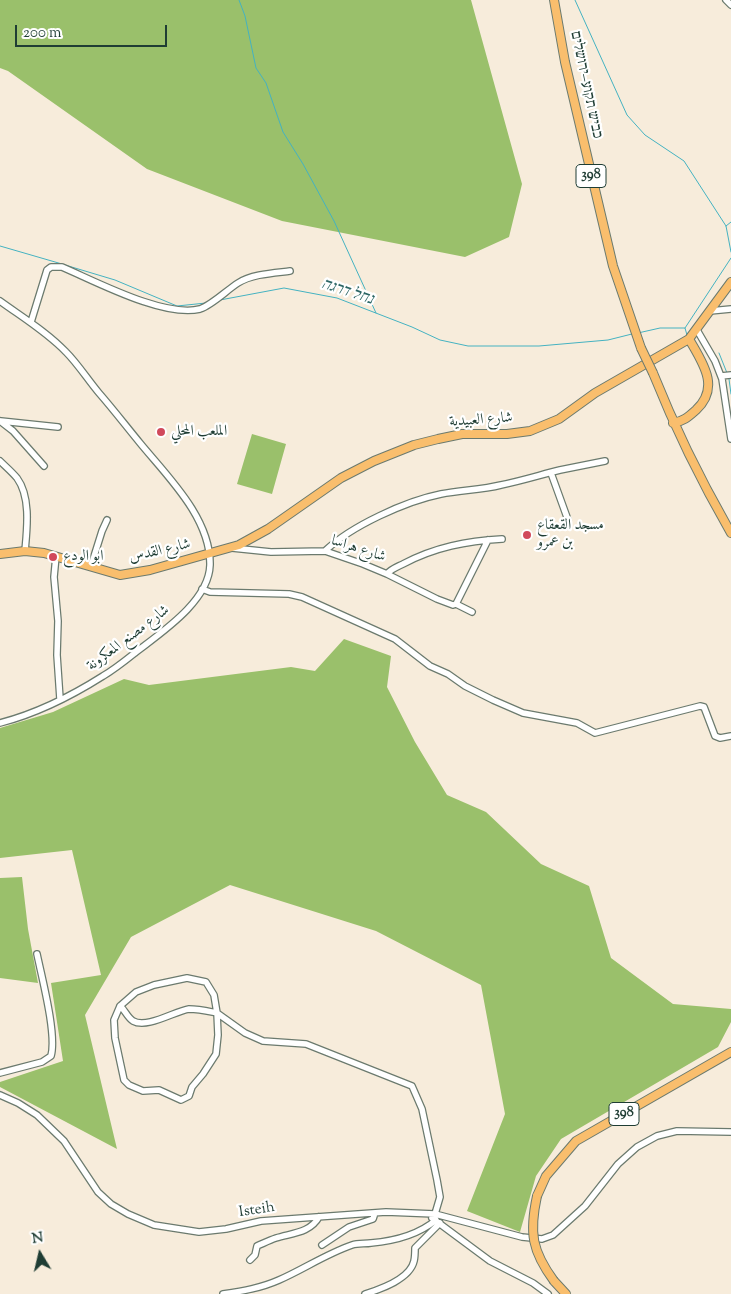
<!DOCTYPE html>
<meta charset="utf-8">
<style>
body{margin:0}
#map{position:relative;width:731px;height:1294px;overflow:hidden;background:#f7ecdb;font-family:"Sorts Mill Goudy",serif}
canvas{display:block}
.north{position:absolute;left:15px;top:1229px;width:50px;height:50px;-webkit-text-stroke:4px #fff;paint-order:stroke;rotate:351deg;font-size:14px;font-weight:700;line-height:20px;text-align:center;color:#1f3d34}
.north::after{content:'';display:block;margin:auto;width:18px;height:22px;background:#1f3d34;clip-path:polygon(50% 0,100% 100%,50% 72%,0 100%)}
.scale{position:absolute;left:15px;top:25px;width:152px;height:22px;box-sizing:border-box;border:2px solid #1f3d34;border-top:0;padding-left:6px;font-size:15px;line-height:18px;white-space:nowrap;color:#1f3d34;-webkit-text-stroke:4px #fff;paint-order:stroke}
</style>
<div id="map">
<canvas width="731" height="1294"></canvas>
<div class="north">N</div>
<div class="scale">200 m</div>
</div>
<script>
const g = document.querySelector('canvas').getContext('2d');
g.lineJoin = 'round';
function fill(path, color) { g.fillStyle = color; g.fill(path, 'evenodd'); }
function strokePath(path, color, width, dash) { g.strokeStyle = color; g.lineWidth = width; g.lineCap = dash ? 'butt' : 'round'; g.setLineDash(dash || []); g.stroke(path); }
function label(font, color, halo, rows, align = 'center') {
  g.font = font + ' "Sorts Mill Goudy",Amiri,"Frank Ruhl Libre",serif'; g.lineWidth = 4.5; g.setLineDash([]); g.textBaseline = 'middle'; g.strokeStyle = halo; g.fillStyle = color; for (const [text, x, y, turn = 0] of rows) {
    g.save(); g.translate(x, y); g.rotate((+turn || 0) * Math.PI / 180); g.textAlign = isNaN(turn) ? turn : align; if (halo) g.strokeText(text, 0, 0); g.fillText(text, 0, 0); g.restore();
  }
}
fill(new Path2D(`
 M0,0H471L522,184L509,237L465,257L282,221L147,169L8,71L0,68Z
 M252,434L286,444L272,494L237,484Z
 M344,639L391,656L387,687L415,742L447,795L486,812L541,864L589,886L611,958L673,1004L731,1009V1022L718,1047L561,1139L536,1176L520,1232L467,1211L505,1114L481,985L376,931L230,885L131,937L85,1015L117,1149L0,1087V1082L63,1061L51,983L101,975L72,850L0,858V728L53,712L124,679L149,685L291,667L315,671Z
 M22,877L28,929L38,983L0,978V878Z`), '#9ac06b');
strokePath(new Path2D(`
 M239,0L245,16L256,68L266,83L283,132L303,164L334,221L376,313
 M575,0L627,115L645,135L684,161L726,226L731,252
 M726,226L731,222
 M0,246L62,264
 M65,265L115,280L177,306L206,303
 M220,300L284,288L337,298L412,327L440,340L468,346H539L608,340L632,334
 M685,328L731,258
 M638,333L660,328H685L687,335
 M719,353L727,373
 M729,379L731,394`), '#44b2c1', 1);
const minor = new Path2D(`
 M726,0L731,5
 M0,301C22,317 47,332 66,352C78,364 88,380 99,393C113,409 126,426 140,443C167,476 211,518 210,565C209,601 162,632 136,652C126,660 115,669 103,676C73,695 35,714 0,723
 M710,311L731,309
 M31,322L47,270L51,267H62C95,281 164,318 200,309C212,305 227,290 238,283C252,274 274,273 290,271
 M697,330L715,361L722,379L731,439
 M721,376L731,375
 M0,421L13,431L44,466
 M1,421L58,427
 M0,461C5,466 12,472 17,478C31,497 27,529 25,551
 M551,473L568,520
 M232,548L271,552L325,551L363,564L387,574C391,569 397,567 403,564C435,547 467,541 502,539
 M325,551C351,526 406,501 441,494C461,490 481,490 501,485C521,481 540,475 560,470C575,467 590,464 605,461
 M56,556L54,577L58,621L57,655L60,699
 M91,566L102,531L107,520
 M387,574L437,599L453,605L456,604L488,540
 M202,589L210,592L289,594L302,597L395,639L430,666L448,674L465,686L493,700L523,713L577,723L595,733L700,706L704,707L715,736L720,738L731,736
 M456,604L472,612
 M120,1006C125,1010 127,1017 133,1021C147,1029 175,1011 189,1009C199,1009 207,1011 217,1013L218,1035L216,1054L203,1074L192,1087L189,1096L181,1100L159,1090L143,1091L129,1085L124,1080L115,1038L114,1020L120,1006L136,992L154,985L187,978L206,982L214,995L217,1013L245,1033L263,1041L306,1044L412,1086L422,1109L437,1180L440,1197L435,1214
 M0,1073L42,1062L51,1056C57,1035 42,978 37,954
 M0,1095L18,1103L37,1115L64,1141L98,1192L111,1204L128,1214L154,1225L199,1232L226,1229L261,1221L386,1212L435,1214L522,1237L542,1239L553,1235L585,1206L618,1164L637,1147L657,1136L677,1131L731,1132
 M432,1218L490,1261L533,1283L548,1294
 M322,1245L349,1227L373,1219L375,1213
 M250,1260L255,1255L257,1246C264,1243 270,1240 276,1238C292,1233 310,1233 319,1217
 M223,1294C243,1291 261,1288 279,1280C304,1269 326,1254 352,1245C358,1243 365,1244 371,1243C394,1241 418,1235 436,1220
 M365,1294C381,1289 410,1279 414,1261C415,1257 415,1252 415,1248L440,1223`);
const major = new Path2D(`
 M554,0L565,62L613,266L641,348
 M653,373C675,428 701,481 731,533
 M673,423C684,421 688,417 696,410C721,387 702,362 689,339
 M0,554L25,551L44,553L120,575L150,570L239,545L268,529L341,478L374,461L414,445L438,439L462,434H507L530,431L559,419L595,393L689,339L731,282
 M537,1196L546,1176L576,1141L731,1052
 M554,1281L566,1294`);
strokePath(minor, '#6b7a6e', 8);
strokePath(major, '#6b7a6e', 10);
strokePath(minor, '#fff', 5.5);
strokePath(major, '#f9be6d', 8);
const majorBridge = new Path2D(`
 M641,348L653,373
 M537,1196C529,1233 532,1251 554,1281`);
strokePath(majorBridge, '#6b7a6e', 10, []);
strokePath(majorBridge, '#f9be6d', 8);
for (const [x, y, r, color] of [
 [161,432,5,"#d1495b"],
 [527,535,5,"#d1495b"],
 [53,557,5,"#d1495b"]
]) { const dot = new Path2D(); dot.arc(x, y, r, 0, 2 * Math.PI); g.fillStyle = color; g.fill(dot); strokePath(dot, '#fff', 2); }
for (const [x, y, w] of [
 [591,176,30],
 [624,1114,30]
]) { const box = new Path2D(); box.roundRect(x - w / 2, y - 11.5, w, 23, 4); g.fillStyle = '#fff'; g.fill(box); strokePath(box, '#1f3d34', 1); }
label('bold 14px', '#1f3d34', null, [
 ["398",591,176],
 ["398",624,1114]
]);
label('15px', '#1f3d34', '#fff', [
 ["כביש תקוע–ירושלים",585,85,78],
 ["شارع العبيدية",481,421,-4],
 ["شارع هراسا",358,550,18],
 ["شارع القدس",160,552,-13],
 ["شارع مصنع المعكرونة",129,639,-37],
 ["Isteih",257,1211,-9]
]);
label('15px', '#1f3d34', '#fff', [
 ["الملعب المحلي",171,432],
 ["مسجد القعقاع",537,526],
 ["بن عمرو",537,543],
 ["ابو الودع",63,557]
], 'left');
label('italic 16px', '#2c6665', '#fff', [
 ["נחל דרגה",347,293,18]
]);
</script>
